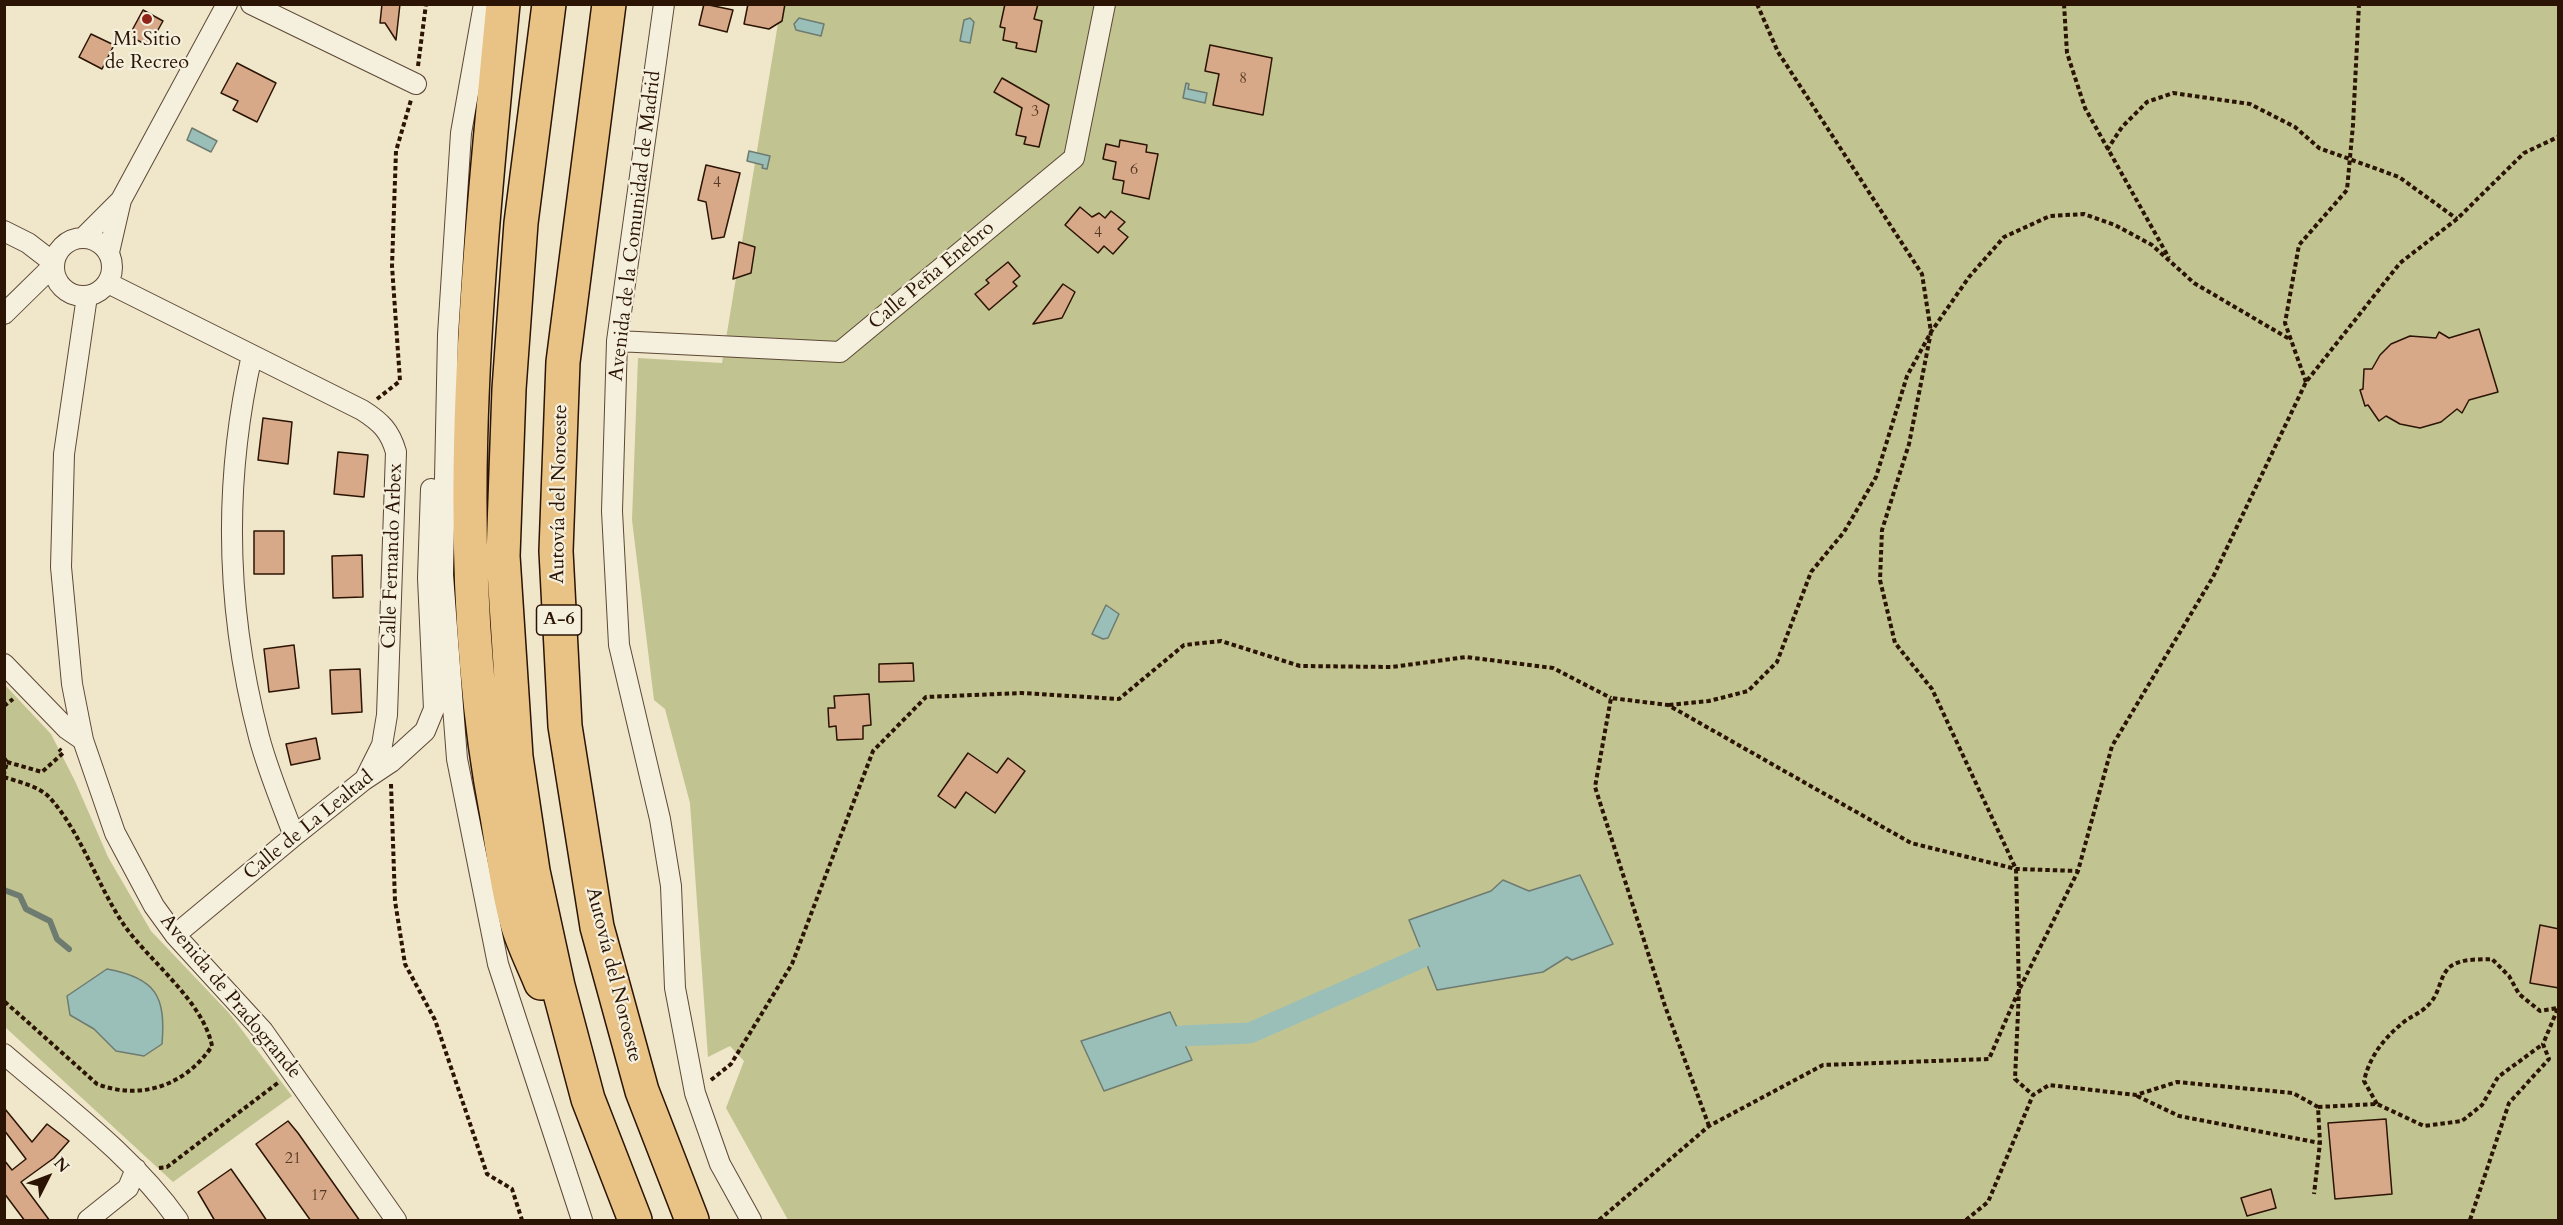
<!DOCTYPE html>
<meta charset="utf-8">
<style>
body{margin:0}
#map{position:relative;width:2563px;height:1225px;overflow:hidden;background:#f0e6ca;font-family:Cardo,serif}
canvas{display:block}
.frame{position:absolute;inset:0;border:6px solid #2b1403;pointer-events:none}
.north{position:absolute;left:18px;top:1147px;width:60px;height:60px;-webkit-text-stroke:4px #f5efdd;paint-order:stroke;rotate:48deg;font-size:16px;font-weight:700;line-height:24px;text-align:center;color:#2b1403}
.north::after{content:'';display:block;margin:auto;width:21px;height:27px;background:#2b1403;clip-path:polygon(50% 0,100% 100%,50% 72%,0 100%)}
</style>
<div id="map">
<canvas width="2563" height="1225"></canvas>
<div class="frame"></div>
<div class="north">N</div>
</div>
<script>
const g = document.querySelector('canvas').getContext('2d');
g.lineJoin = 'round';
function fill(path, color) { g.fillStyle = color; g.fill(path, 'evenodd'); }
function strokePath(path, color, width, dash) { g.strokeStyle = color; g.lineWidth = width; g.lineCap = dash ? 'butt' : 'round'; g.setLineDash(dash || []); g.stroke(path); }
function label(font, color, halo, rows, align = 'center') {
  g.font = font + ' Cardo,serif'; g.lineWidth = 4.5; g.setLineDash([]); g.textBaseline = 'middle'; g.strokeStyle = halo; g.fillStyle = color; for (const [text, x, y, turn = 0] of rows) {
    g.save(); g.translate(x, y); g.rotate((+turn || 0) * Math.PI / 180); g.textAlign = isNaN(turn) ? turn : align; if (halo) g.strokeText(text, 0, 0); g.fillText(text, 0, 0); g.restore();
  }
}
fill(new Path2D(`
 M781,5H2558V1220H788L726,1108L744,1061L730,1046L708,1057L690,803L665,709L654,700L632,520L638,358L722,363Z
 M5,685L51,734L75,781L108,857L151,931L229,1013L292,1096L173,1182L5,1027Z`), '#c1c391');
const water = new Path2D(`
 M799,18L824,24L821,36L796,30L794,24Z
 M970,18L974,22L970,43L960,41L964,20Z
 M1186,83L1189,84L1188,89L1207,93L1205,103L1183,98Z
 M192,128L217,141L211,152L187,140Z
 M749,151L770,156L767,169L762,168L763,165L747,161Z
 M1106,605L1119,614L1108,638L1103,639L1092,634Z
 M1580,875L1613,944L1572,960L1567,957L1543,972L1437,990L1409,920L1491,891L1503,880L1529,891Z
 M107,969C156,978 166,996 162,1044L144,1056L116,1051L94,1029L70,1015L67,996Z
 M1170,1012L1192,1060L1104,1091L1081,1041Z`);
fill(water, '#9abfb9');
strokePath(water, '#6e7b70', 1.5);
strokePath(new Path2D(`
 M4,890L20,896L26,909L50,921L57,939L69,949`), '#6e7b70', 6);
strokePath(new Path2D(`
 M1153,1043L1181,1036L1250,1033L1423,957`), '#9abfb9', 21);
const building = new Path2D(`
 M382,4H400L396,40L385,23H380Z
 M704,4L733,10L727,32L699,25Z
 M748,4H785L782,21L769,29L744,24Z
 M1005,4H1038L1034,19L1042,21L1036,52L1016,48L1017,43L1003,40L1005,28L1000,27Z
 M143,10L163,21L149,46L129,36Z
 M91,34L114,45L102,69L79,57Z
 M1210,45L1272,58L1263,115L1213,105L1219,74L1205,71Z
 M237,63L276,83L257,122L233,110L238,101L221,93Z
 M1002,78L1049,105L1039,147L1024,144L1026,137L1016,135L1022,108L994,92Z
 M1120,140L1147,145L1146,152L1158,154L1149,199L1122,193L1124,181L1113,179L1116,162L1103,159L1106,144L1119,147Z
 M706,165L740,173L724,237L712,239L706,202L698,200Z
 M1080,207L1092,217L1099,213L1105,218L1111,211L1125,222L1118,229L1128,237L1113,254L1104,246L1098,253L1065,225Z
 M739,242L755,247L751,273L733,279Z
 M1008,262L1020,276L1013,282L1017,286L989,310L975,294L989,283L986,280Z
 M1063,284L1075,292L1062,318L1033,324Z
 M2479,329L2498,392L2469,400L2462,413L2457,409L2441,422L2420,428L2400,424L2386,416L2379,421L2368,405L2365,406L2360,390L2363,389L2364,369H2372L2380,355L2391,344L2410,336L2436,338L2439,332L2449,338Z
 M263,418L292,422L288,464L258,460Z
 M338,452L368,455L364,497L334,494Z
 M254,531H284V574H254Z
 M362,555L363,597L333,598L332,556Z
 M294,645L299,688L269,692L264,649Z
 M913,663L914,681L879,682V664Z
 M360,669L362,712L332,714L330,670Z
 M869,694L871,725L863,726V739L837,740L836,726L829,727L828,708H835L834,696Z
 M316,738L320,759L291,765L286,744Z
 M968,753L997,773L1008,758L1025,771L995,813L966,792L955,808L938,796Z
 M2540,925L2559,929V988L2530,983Z
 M5,1109L32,1142L47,1124L69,1141L54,1158L21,1182L50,1221H25L4,1193V1160L12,1170L26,1159L4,1130Z
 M2386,1119L2392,1194L2335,1199L2328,1123Z
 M288,1121L298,1133L360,1221H311L256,1144Z
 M231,1169L257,1206L267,1221H215L198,1192Z
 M2271,1189L2276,1208L2247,1216L2241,1198Z`);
fill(building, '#d7a989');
strokePath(building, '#2b1403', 1.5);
const street = new Path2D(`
 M251,4L416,84
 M484,4L461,133L448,335L443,575L457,759L498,964L582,1220
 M664,4L617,341L612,511L619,645L660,819L671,886L675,988L695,1093L720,1164L751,1220
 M4,231L28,243L54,263
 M54 267a29 29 0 1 1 58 0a29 29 0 1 1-58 0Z
 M83,238L121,200
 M109,252L121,200L227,4
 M108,283L362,410C381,422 390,431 396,452L387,715L382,745L365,779
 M87,296L64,454L61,567L72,684L83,740L115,833L154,906L175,935L263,1031L396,1220
 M4,314L54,265
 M617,341L840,352L1074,158L1105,4
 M252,355C223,482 226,611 259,737C268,771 282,804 294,836
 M4,664L67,729L83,740
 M175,935L294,836L364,780L391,762L425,731L434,709L428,578L431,489
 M4,1054C64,1106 132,1155 178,1220
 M88,1220L128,1188L136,1169`);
const highway = new Path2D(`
 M503,4C478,270 446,552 497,816C503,851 507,889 517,923C523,944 533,963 541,983
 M549,4L521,223L509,389L503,556L516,757L533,871L558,986L588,1099L635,1220
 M609,4L563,362L556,551L565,726L597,927L642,1091L692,1220`);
strokePath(street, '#5c4835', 22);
strokePath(highway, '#2b1403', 36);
strokePath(new Path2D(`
 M1757,4L1778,52L1922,274L1931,332L1909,444L1882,530L1880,580L1895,643L1932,689L2016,869L2019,990L2015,1079L2033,1095
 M2064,4L2067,53L2085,108L2169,258
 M418,66L426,4
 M2107,150L2122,127L2147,102L2173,93L2250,104L2295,127L2319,148L2399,177L2457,219
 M2306,382L2285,323L2299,245L2347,190L2353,125L2359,4
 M377,399L400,381L392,266L396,151L411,100
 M1669,705L1709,701L1748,691L1777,662L1811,572L1844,532L1876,477L1907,376L1931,332L1969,277L2004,237L2050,216L2084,214L2115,225L2152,245L2194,283L2291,340
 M4,706L13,699
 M4,758L7,762L4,774
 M7,762L42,772L63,753L59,749
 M4,777C19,782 39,786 50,798C82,834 97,885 124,925C150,962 203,1001 212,1046C186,1085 141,1101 97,1084L4,1001
 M391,784L395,901L405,964L435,1020L487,1174L512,1189L522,1220
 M711,1080L731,1064L792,964L873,751L926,697L1022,693L1119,699L1184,645L1221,641L1300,666L1392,667L1466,657L1553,668L1611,698
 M2137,1096L2179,1116L2320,1143
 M2377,1104L2364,1081C2370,1055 2385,1037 2405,1021C2415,1014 2423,1012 2431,1002C2440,992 2440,974 2451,966C2463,958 2479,960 2492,959L2509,976L2519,994L2540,1011L2558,1008
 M2318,1107L2377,1104L2424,1126L2462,1121L2482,1105L2498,1077L2543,1044
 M1709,1126L1665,1006L1595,787L1611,698L1668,705L1911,843L2016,869L2078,871
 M159,1168L167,1167L279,1082
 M1599,1220L1709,1126L1823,1065L1989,1059L2019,990L2078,871L2112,746L2213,577L2306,382L2400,263L2457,219L2524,153L2558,137
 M1966,1220L1988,1202L2033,1095L2049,1085L2136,1095L2177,1082L2293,1093L2318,1107L2320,1143L2314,1194
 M2470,1220L2509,1103L2549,1059L2543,1044L2558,1008`), '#2b1403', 4, [4.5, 3]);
strokePath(street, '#f5efdd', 20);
strokePath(highway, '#e8c385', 33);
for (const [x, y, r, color] of [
 [147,19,6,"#8f2418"]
]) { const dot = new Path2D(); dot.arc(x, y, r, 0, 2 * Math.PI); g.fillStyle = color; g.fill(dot); strokePath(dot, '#f5efdd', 2); }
label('16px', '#563924', null, [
 ["8",1243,79],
 ["3",1035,112],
 ["6",1134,170],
 ["4",717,183],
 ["4",1098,233],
 ["21",293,1159],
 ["17",319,1196]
]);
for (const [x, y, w] of [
 [559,620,45]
]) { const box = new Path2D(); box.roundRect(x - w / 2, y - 15, w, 30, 4.5); g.fillStyle = '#f5efdd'; g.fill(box); strokePath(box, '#2b1403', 1.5); }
label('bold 18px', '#2b1403', null, [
 ["A-6",559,620]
]);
label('20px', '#2b1403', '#f5efdd', [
 ["Mi Sitio",147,40],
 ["de Recreo",147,63]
]);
label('20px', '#2b1403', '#f5efdd', [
 ["Avenida de la Comunidad de Madrid",636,226,-83],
 ["Calle Peña Enebro",932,276,-40],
 ["Autovía del Noroeste",560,494,-89],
 ["Calle Fernando Arbex",393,556,-88],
 ["Calle de La Lealtad",309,826,-39],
 ["Autovía del Noroeste",613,975,76],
 ["Avenida de Pradogrande",230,997,50]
]);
</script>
